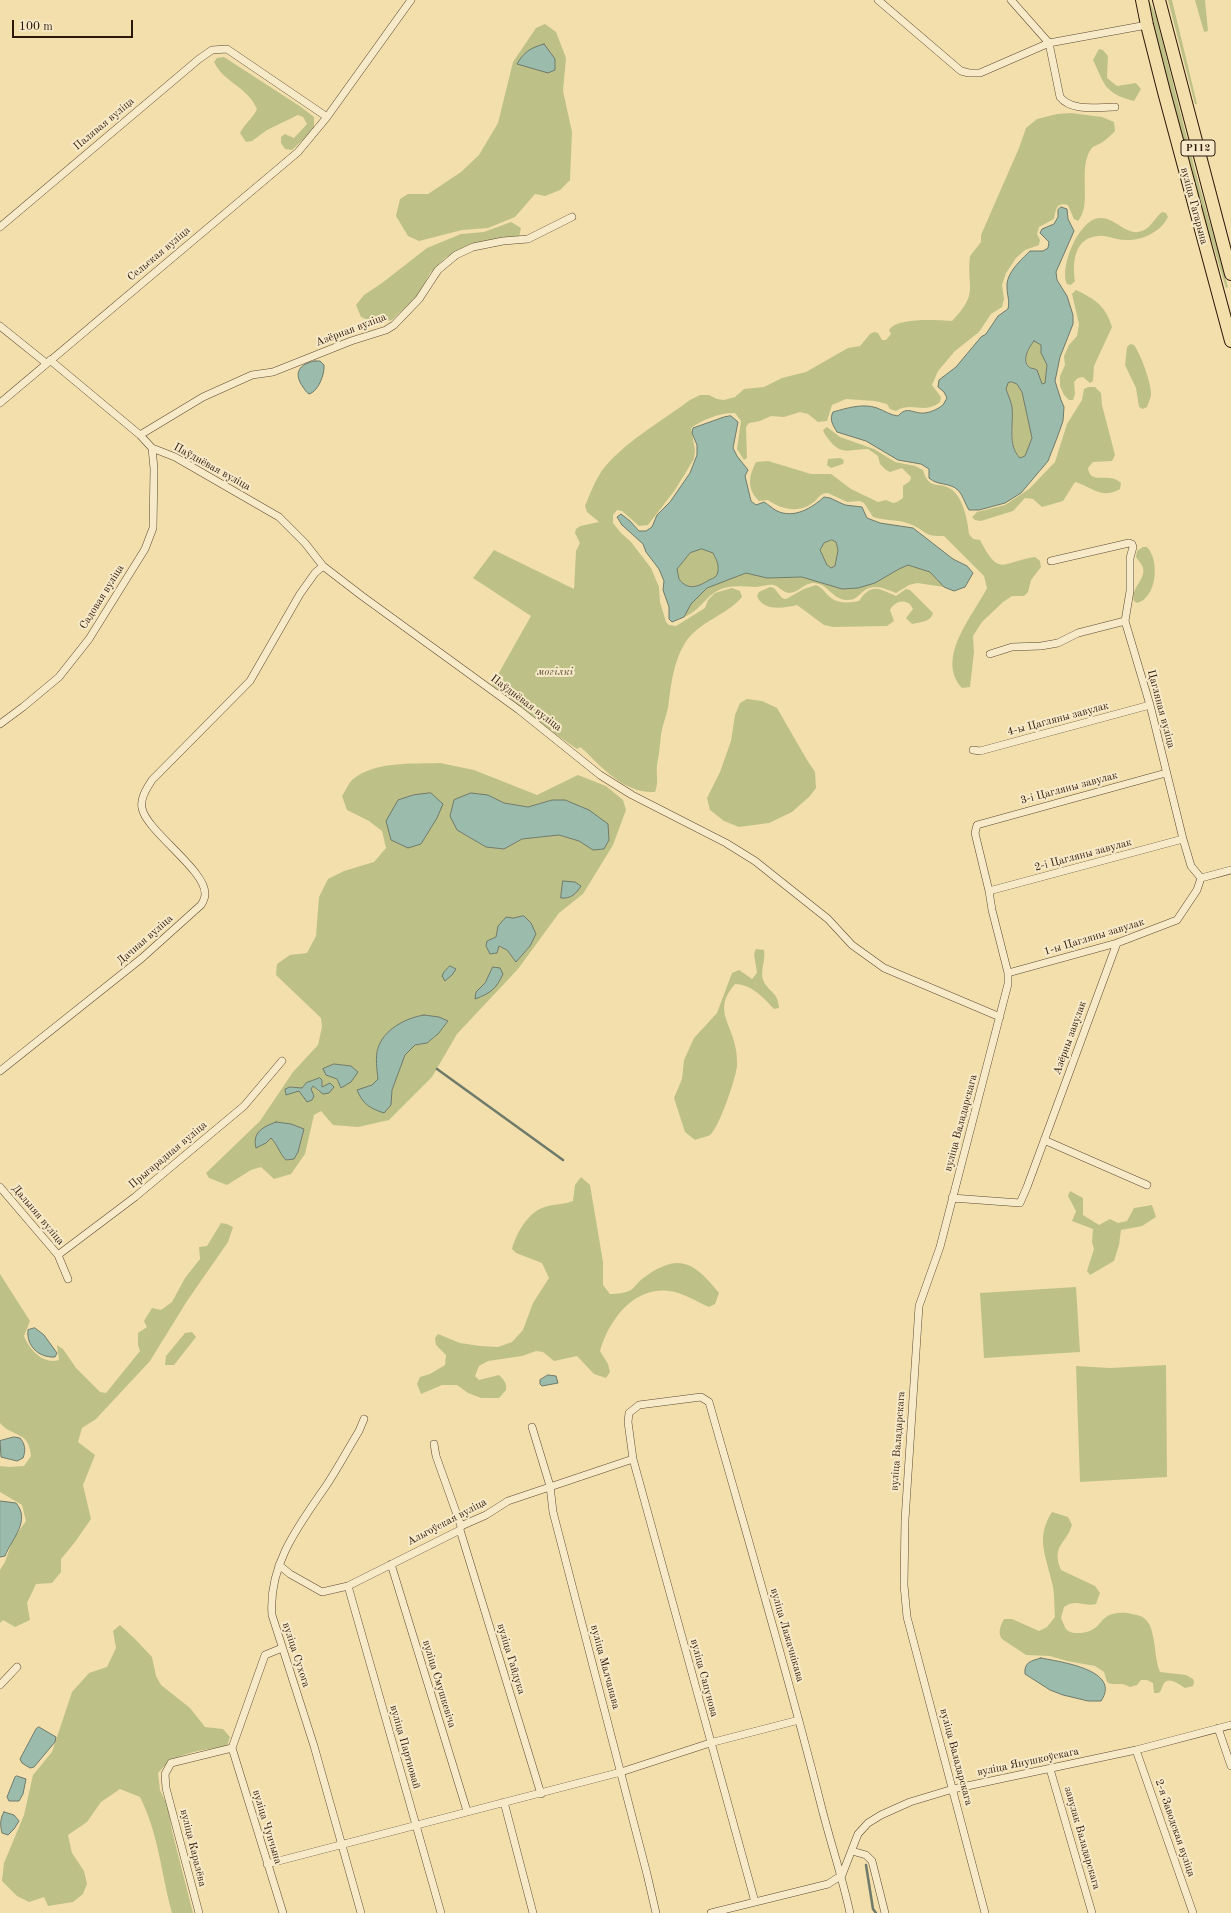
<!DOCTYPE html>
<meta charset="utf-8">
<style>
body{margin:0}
#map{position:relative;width:1231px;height:1913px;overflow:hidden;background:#f2dfac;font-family:"Old Standard TT",serif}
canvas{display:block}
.scale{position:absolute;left:12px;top:20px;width:121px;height:18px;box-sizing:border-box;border:2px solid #2d1708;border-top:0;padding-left:5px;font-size:12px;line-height:14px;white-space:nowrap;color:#2d1708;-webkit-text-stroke:3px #f7eac9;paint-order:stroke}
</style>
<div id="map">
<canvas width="1231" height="1913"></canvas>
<div class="scale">100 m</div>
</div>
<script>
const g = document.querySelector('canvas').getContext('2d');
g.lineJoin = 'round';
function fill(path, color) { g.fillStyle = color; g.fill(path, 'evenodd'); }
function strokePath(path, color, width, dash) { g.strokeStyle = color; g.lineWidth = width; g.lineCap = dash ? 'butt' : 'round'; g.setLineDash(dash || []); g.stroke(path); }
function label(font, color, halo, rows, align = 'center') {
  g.font = font + ' "Old Standard TT",serif'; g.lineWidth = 4; g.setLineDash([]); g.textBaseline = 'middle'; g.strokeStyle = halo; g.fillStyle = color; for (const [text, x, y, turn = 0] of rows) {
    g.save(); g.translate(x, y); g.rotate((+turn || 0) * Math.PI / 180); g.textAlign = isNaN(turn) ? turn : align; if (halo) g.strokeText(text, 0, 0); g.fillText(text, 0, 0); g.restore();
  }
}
fill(new Path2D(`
 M1147,0H1149L1156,16L1195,170L1228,287L1226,288L1212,242L1204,225Z
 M1168,0H1172L1197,104H1195Z
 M1195,0H1205L1208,31L1204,32Z
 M545,24L556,32L566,58L563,91L572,132L570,180L560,190L545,196L535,194L515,217L488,228L462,230L419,241L408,236L396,216L400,199L408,194H428L461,172L479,155L498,123L513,62L536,28Z
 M1099,49L1103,50L1108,56L1107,78L1117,86L1136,83L1141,89L1134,101C1104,93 1105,85 1093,60Z
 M224,57L301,107L314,117V129L292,150L285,149L281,143V137L285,134L294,138L307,124L303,117L298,115L267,130L252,141L246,142L240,133C245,123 253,118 257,109C247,86 224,83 214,62L217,58Z
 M1071,113L1102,117L1114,122L1115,131C1111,135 1106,140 1101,143C1098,145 1093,146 1091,149C1077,170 1093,203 1078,221L1074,219L1068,205C1056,202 1056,209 1054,219L1039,227L1037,234L1040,240L1039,245L1025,250L1016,258L1006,273L1002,285L1004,299L1002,307L991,314L979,332L955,351L938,371L932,385L941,397L940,402C924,415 912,401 896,411L890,409L887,404L875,401L846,399L832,405L827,421L818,422L808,414L800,412L784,417L771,416L760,421L749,423L746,427L747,458L744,460L737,449L741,421L735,413C722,412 701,420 691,428L695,450L694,459L675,490L648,525L639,526L622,511L617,510L613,515V523L621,533L631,542L651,568L659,587L660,602L666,622L669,625L676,626L705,608L708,600L715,593L732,588L740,591L742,597C726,616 699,621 685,643C673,663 671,685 668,708C666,717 662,726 661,735C660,745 659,755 657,765C656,775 659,782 655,792C626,794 603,769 585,751L580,747L577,749L525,713L519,705L492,685L531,616L473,578L494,550L574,589L576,551L580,543L575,533L576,529L580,526L599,522L587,512L585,506C590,494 594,483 601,472C621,444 662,421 690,400L700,395H709L717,399L724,400L735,397L744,389L764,387L782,378L806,372L848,348L860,346L870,334L874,332L878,333L882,340H886L891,334L889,330C897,317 938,320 952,321C980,292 966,288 970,256L981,242V235L1019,148L1026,128L1037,119L1057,114Z
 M1162,212L1166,213L1168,217C1159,235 1136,243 1117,239C1111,238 1105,235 1099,236C1075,237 1072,261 1075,281L1071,285L1067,284C1059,266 1080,218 1100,218C1115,217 1127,237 1142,231C1151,228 1155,217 1162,212Z
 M511,222L521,228L519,237L463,248L445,258L430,273L420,293L392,320L375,323L361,317L356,305L364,295L382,283L427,248L461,234L484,232Z
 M1076,290C1095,299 1106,306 1112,327L1094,366L1093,381L1090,383L1083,377L1078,378L1074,382L1075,394L1073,400H1069L1064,395L1060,386V376L1065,365L1064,356L1069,345L1077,336L1079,324L1072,294Z
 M1034,341L1041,345V353L1047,365L1045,383L1042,384L1036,370C1021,365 1025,352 1034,341Z
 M1130,344L1134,345C1141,355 1152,384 1151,396C1150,399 1148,404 1147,407L1143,409L1139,407L1136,388L1125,365L1127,347Z
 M1012,382L1017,384L1022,392L1032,438L1025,456L1020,458C1008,444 1014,424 1012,407C1011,401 1008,395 1006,389L1008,383Z
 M1088,387H1095L1101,393L1102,405L1115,455L1112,461L1093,462L1088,468C1090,486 1109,471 1121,483L1120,489C1101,500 1093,487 1075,482L1063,501L1042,507L1033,499L1025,498L1013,511L981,521L975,520L972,517L977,512L1005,505L1029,489L1055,462L1067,424L1082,400L1084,389Z
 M827,427L840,437L874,449L895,462L915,466L923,470C929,491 938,481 951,489C963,497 968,521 969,534L973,539L980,540C1000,578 1001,562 1035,557L1040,561L1041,567L1031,580L1028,592L1024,596H1012L1003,602L982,622L973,636L974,652L970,687L962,688C935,658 973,616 987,588L984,576L944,536C923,537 926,530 910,524C898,519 885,521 873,517L864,503L860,501L847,502L828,493C821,493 820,496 815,501C800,514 782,510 768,500L759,501C746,488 749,476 756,462L768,461L811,474H831L851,489L878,502L886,500L893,503L897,502L903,498V486L910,481L911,477L902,468L890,472L886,470L880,464L878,456L868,449C851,449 842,456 830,441C827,437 824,434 823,430Z
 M840,458L844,460L843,464L831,468L827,465L828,459Z
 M832,540L836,542L838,550L835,566L831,568L827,565L820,550L824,543Z
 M1143,547H1147C1160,560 1157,598 1137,603L1134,601C1130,588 1146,580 1143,568C1142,564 1138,560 1136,557L1137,551Z
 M702,549L713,553C716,559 719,564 718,571C717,577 714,578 709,580C698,587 688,591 679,579L677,569L690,553Z
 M908,565L930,572L944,587L917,583L909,585L896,593C887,590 877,584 867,589C859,593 857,601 846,600C832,599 827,582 812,583C804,584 798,592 790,593C783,593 780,587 774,585C769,584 761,587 756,587C742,587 730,584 717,591C703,599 701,610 684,617L691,604L707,588L746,573L767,578L802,577L842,589L858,588L875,583L899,569Z
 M816,585C823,588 824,592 830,597C837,604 851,603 859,601C871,583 878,588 896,596L906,589L910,590L933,613C931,622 920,622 912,624L906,618L913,609C908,598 895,600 890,610L894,621L887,626L833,627L824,625L797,605C785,608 763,612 757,596L759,592L770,587L774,588L782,598L786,599L804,589Z
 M747,699L762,701L777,708L807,760L815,772L816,788L810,796L792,812L769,823L739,827L724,821L710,810L707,798L720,772L731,741L735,715L740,703Z
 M440,763L474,770L537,795L578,775L606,786L623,800L626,810L613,845L583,894L559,913L518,969L457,1034L432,1077L389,1120L358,1127L333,1125L321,1111L314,1115L305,1154L291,1174L274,1179L261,1167L251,1170L227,1185L209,1178L206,1173L260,1121L293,1072L318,1045L322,1027L321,1018L276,975L277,964L290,955L307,953L316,936L319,897L328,879L344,871L374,862L386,848L382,831L369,821L347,810L342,796C345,792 348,784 352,780C374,761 412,764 440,763ZM488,795L504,803L528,807L552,800L604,849L593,850L579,841L559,835L522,839L504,849L486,847L457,830ZM524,916L530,946L516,961L507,950L487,941L496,937V933L513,918ZM448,1022C441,1029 436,1039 426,1043C422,1044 418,1044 414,1046C398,1058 392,1086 390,1105L358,1090L372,1085L378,1079L377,1049L385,1035ZM334,1064L351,1066L341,1088L337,1079ZM320,1078L322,1080V1087H325L319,1092L313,1086L304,1098L302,1094L299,1091L286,1094L285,1089L290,1087L302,1088L306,1083ZM304,1129L298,1152L293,1159L286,1160C279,1153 278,1145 271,1138Z
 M756,949L764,950C766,960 759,973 764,982C770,993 778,992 779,1008L774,1009C762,996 752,985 735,984C712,1010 732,1023 736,1050C737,1055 737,1061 737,1066C736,1078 719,1128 710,1135C707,1137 699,1138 695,1140L685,1132L674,1098L682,1079L684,1060L694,1038L717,1013L732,973L739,970L752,979L757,973L754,954Z
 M581,1177L590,1185L603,1262V1285L610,1294C616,1294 626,1293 631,1290C635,1287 638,1282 642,1279C678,1252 693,1261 719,1293L715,1304L709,1307C697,1302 682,1292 669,1291C633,1286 608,1322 600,1351L608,1364L610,1372L606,1378L594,1374L577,1356L554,1361L543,1352L536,1351L522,1356L488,1361L479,1366L475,1376L479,1380L499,1375C504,1380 507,1383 506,1390L499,1398H481L468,1393L457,1385H442L421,1394L417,1384L420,1377L430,1374L445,1365L446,1355L436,1345L435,1338L438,1334L460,1343L480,1346L498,1347L512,1342L523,1330L533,1303L549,1278L542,1263L516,1253L512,1249C516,1234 527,1214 542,1208C551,1204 563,1205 573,1201L575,1185Z
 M1070,1191L1083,1198V1215L1099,1225L1110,1219L1118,1223L1127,1221L1134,1208L1152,1205L1156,1217L1142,1226L1121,1230L1119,1245L1114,1261L1090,1275L1087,1271L1094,1249L1092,1242L1093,1229L1072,1221L1076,1211L1068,1196Z
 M221,1223L227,1224L233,1227L228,1242L187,1301L150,1361L96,1419L82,1428L78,1442L95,1455L83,1485L91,1519L75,1542L61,1559V1572L52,1583L36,1584L27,1603L30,1620L15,1627L3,1620L0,1623V1570L5,1562L13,1539L26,1521L22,1505L0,1492V1466L9,1467L24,1466L31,1456C29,1430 13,1438 0,1423V1274L30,1321L24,1336C29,1349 43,1365 59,1360L57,1345L63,1349L76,1368L100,1392L106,1393L140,1351L138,1345V1333L147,1327L144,1321L152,1308L161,1310L172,1302L185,1278L200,1259L199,1247L207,1246Z
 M1076,1287L1080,1352L984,1358L980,1293Z
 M192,1332L196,1337L174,1365H165L166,1356L185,1333Z
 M1166,1365L1167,1477L1080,1482L1076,1366L1110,1368Z
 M1052,1512L1068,1517L1072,1525C1066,1544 1051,1546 1061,1570L1095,1586L1100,1593L1096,1604C1085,1607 1075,1598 1064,1607L1061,1618C1063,1622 1064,1626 1066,1629C1072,1636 1089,1633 1095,1628C1099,1625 1102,1620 1106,1617C1113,1612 1124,1612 1132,1614C1137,1615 1143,1616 1146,1620C1156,1629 1154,1659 1160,1672L1186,1675L1193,1679L1194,1682L1193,1686L1185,1688C1179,1684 1167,1675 1163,1685C1161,1689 1162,1691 1158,1693H1154L1153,1683L1147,1680H1141L1137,1685L1130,1687C1120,1681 1114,1687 1107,1682L1104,1672L1095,1666L1067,1661L1050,1656L1026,1655L1002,1639C997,1632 1001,1625 1004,1619H1012L1039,1631L1047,1627L1055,1617C1054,1604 1055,1591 1051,1579C1045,1553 1036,1537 1052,1512Z
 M120,1625L137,1641L152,1657L156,1676L161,1685L190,1708L205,1727L223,1729L230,1737L227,1746C201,1751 176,1751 158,1773L160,1790L168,1807L172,1831L193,1913H172C161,1873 159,1835 140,1797L120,1789L101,1802L87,1822L68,1835L72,1853L84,1871L87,1884L83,1894L73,1902L48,1906L44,1897L29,1902L17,1896L2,1881L4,1863L24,1815L33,1775L52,1752L72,1692L89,1673L107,1667L116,1648L113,1631Z`), '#bec187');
const water = new Path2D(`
 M544,44L555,59V70L548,73L517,64C524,52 530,48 544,44Z
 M1061,207L1067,209L1068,219L1074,231L1056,272L1057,280L1067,296L1073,315V324L1060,357L1055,381L1061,400L1064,407L1063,421L1057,438L1048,461L1021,493L1005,503L979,510H969C965,504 963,495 958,490C949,482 938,486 929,478V469L921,464L898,460L866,441L837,432C833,425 829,420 833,412C847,408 863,403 877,408C885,411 890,415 898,416C908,405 912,414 925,413C932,412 938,409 943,405L947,398L944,392L938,387L939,380L956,367L981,337L986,334L998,316L1008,309C1010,300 1007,296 1007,287C1006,273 1021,260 1030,251H1043L1048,248L1049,242L1040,233L1042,229L1054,224L1058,217V210ZM1034,341L1041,345V353L1047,365L1045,383L1042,384L1037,370C1034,368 1030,369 1028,366C1022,359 1029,347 1034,341ZM1012,382L1017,384L1022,392L1032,438L1025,456L1020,458C1007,445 1014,424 1012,407C1011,401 1008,395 1006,389L1008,383Z
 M315,361H320L324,365C325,374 318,392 309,394C306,392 305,390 303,387C293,373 299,364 315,361Z
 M731,416L738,422L733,448L737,456L748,470L745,476L751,501L756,505L764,502C769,505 773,509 777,511C794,519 812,508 824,497L830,498L845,505L862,507L867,518L880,523L913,528L953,559L967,566L973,573L965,587L954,591L944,587L930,572L908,565L899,569L875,583L858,588L842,589L802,577L767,578L746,573L707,588L691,604L684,617L672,622L669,619V607L663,590L664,581L659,569L646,552L643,544L622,525L617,517L621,514L630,521L639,531H646L652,527L657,515L670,502L690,473L697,455V445L692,433L693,428L724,417ZM832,540L836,542L838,550L835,566L831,568L827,565L820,550L824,543ZM702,549L713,553C716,559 719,564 718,571C717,577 714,578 709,580C698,587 688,591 679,579L677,569L690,553Z
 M431,793L443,804L437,818L421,844L408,848L391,840L386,821L398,800L413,795Z
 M471,793L488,795L504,803L528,807L552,800H565L589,810L608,824L609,840L604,849L593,850L579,841L559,835L522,839L504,849L486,847L457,830L450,816L454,800Z
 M563,881L575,882L581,886C576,894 571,899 561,898Z
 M524,916L531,923L536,934L530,946L516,962L507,950L499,946L497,953L490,954L486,946L487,941L496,937L498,926L506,917L513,918Z
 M450,966L456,969L452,975L445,981L442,976L444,972Z
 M493,967L500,968L503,974C496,989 491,993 475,999L476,992L485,983Z
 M424,1015L439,1017L448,1021L438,1034L427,1043L415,1045L405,1055L392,1090L391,1105L384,1113C369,1108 363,1104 357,1090L372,1085L378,1079C377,1070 375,1057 378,1048C384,1029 406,1018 424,1015Z
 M334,1064L351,1066L358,1072L351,1082L341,1088L337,1079L326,1075L323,1069Z
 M320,1078L322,1080V1087L330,1083L334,1087L329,1093L323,1094L313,1086L311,1089L314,1096L312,1100L307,1102L299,1091L286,1095L285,1089L290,1087L302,1088L306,1083Z
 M276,1122L291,1124L304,1129L298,1152L294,1159L286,1160C279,1153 278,1145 271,1138L266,1143L256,1148C252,1132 263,1127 276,1122Z
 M35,1328L44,1335L57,1353L55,1357C39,1358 26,1346 28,1330Z
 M548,1375L556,1376L558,1383L542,1386L540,1384V1380Z
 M14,1437L20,1438C25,1444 26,1450 23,1458L17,1461L1,1457L0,1441Z
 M0,1501L16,1503C31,1521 12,1538 5,1556L0,1557Z
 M1041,1658C1061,1662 1122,1670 1101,1701H1088L1063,1695L1050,1690L1025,1674C1024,1662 1031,1661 1041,1658Z
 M39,1727L56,1737L55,1742L34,1767L30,1768L22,1763L20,1759L36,1729Z
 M17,1776L26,1779L23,1794L19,1801H9L7,1797L15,1777Z
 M4,1812L14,1815L19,1821L14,1829L8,1835L2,1833C0,1826 0,1818 4,1812Z`);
fill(water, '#9bbcac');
strokePath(water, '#6f7a6a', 1);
strokePath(new Path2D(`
 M437,1069L563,1160
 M866,1865L873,1909L876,1913`), '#6f7a6a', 2.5);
const minor = new Path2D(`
 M878,0L961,71L969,73H980L1049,43L1147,25
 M1011,0L1049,43L1060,97C1072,112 1097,107 1115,107
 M0,227L199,59L212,50L227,49L327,117
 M0,326L46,363
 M50,360L140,435L152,448L175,457L279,517L305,543L323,566L362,596L519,710L600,775L632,795L726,843L755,861L828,919L852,945L884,968L1000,1017
 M0,403L298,152L327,117L411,0
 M140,435L203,397L252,375L273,372L351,341L386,330L394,325L419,299L438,270L456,255L473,247L503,241L528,239L572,217
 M1051,561L1129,543L1132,544L1133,547L1130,558V591L1125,621L1150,705L1183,839L1191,866L1201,878
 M990,654L1012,647L1041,646L1058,643L1078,633L1125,621
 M0,724L23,707L59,677L89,639L145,549L153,528L154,469L152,448
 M973,750L980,751L1150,705
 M989,891L1183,839
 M1008,973L1117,943L1177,920L1197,890L1201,878L1231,870
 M0,1071L142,958L201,905C203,902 205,898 205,894C206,870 146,831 142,808C140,798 147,788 152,780L250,681L300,594L315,573L323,566
 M1044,1140L1147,1185
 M0,1187L58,1255L68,1279
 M952,1198L1020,1203L1027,1187L1117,943
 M58,1255L135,1197L244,1106L282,1061
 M532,1427L550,1486L553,1512L647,1874L656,1913
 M434,1444L436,1456L461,1526
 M460,1530L541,1794
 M391,1564L467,1811
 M279,1565L290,1574L322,1592L348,1586L460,1530L461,1526L486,1515L508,1501L633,1459
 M348,1586L441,1913
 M0,1685L17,1667
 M1218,1728L1231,1766
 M232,1748L283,1913
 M1136,1750L1193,1913
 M1050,1769L1092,1913
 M504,1802L533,1913
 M852,1851L866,1855L872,1861L885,1913
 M267,1864L621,1772L710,1743L799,1720
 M842,1875L858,1834L868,1823L881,1815L910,1802L953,1789L1136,1750L1231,1725
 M755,1902L633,1459L628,1422L629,1413L639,1405L701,1397L709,1402C747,1536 787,1670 821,1805C830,1841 842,1876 850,1913
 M199,1913L166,1788L165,1774L171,1763L232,1748L265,1655L282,1648
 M361,1913L314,1746L272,1615C268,1565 299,1525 326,1486C338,1468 348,1449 359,1431L364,1419
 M711,1913L828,1884L842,1875
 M985,1913L907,1617L904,1585L905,1520L919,1306L940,1247L1008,984V973L992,910L989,891L975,833L977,825L1166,773`);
const primary = new Path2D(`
 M1142,0L1147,25L1164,92L1231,341
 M1159,0L1231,274`);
strokePath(minor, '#5e4931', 8);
strokePath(primary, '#2d1708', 14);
strokePath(minor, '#f7eac9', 7);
strokePath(primary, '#f2dfac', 12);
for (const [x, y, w] of [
 [1198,148,34]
]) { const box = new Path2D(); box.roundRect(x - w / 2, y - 8, w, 16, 3); g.fillStyle = '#f7eac9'; g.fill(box); strokePath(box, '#2d1708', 1); }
label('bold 10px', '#2d1708', null, [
 ["Р112",1198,148]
]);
label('11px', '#2d1708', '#f7eac9', [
 ["Палявая вуліца",104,124,-40],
 ["вуліца Гагарына",1194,206,75],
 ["Сельская вуліца",159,254,-40],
 ["Азёрная вуліца",351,330,-21],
 ["Паўднёвая вуліца",212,467,29],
 ["Садовая вуліца",102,597,-58],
 ["Паўднёвая вуліца",526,703,37],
 ["Цагляная вуліца",1161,709,75],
 ["4-ы Цагляны завулак",1058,719,-15],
 ["3-і Цагляны завулак",1069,788,-15],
 ["2-і Цагляны завулак",1083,855,-15],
 ["1-ы Цагляны завулак",1094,937,-17],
 ["Дачная вуліца",145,940,-41],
 ["Азёрны завулак",1070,1038,-70],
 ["вуліца Валадарскага",961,1123,-75],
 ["Прыгарадная вуліца",168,1155,-40],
 ["Дальняя вуліца",38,1215,50],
 ["вуліца Валадарскага",898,1441,-86],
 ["Альгоўская вуліца",447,1522,-28],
 ["вуліца Лажачнікава",787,1635,74],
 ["вуліца Сухога",296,1655,72],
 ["вуліца Гайдука",511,1659,73],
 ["вуліца Малчанава",605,1667,75],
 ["вуліца Сапунова",704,1678,75],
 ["вуліца Смушкевіча",439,1684,73],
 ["вуліца Партновай",405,1747,74],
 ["вуліца Валадарскага",956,1757,75],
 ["вуліца Янушкоўскага",1028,1762,-12],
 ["вуліца Чунчына",267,1827,73],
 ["2-я Заводская вуліца",1175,1828,71],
 ["завулак Валадарскага",1082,1838,74],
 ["вуліца Каралёва",193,1848,76]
]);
label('italic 11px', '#584a2e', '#f7eac9', [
 ["могілкі",555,672]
]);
</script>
